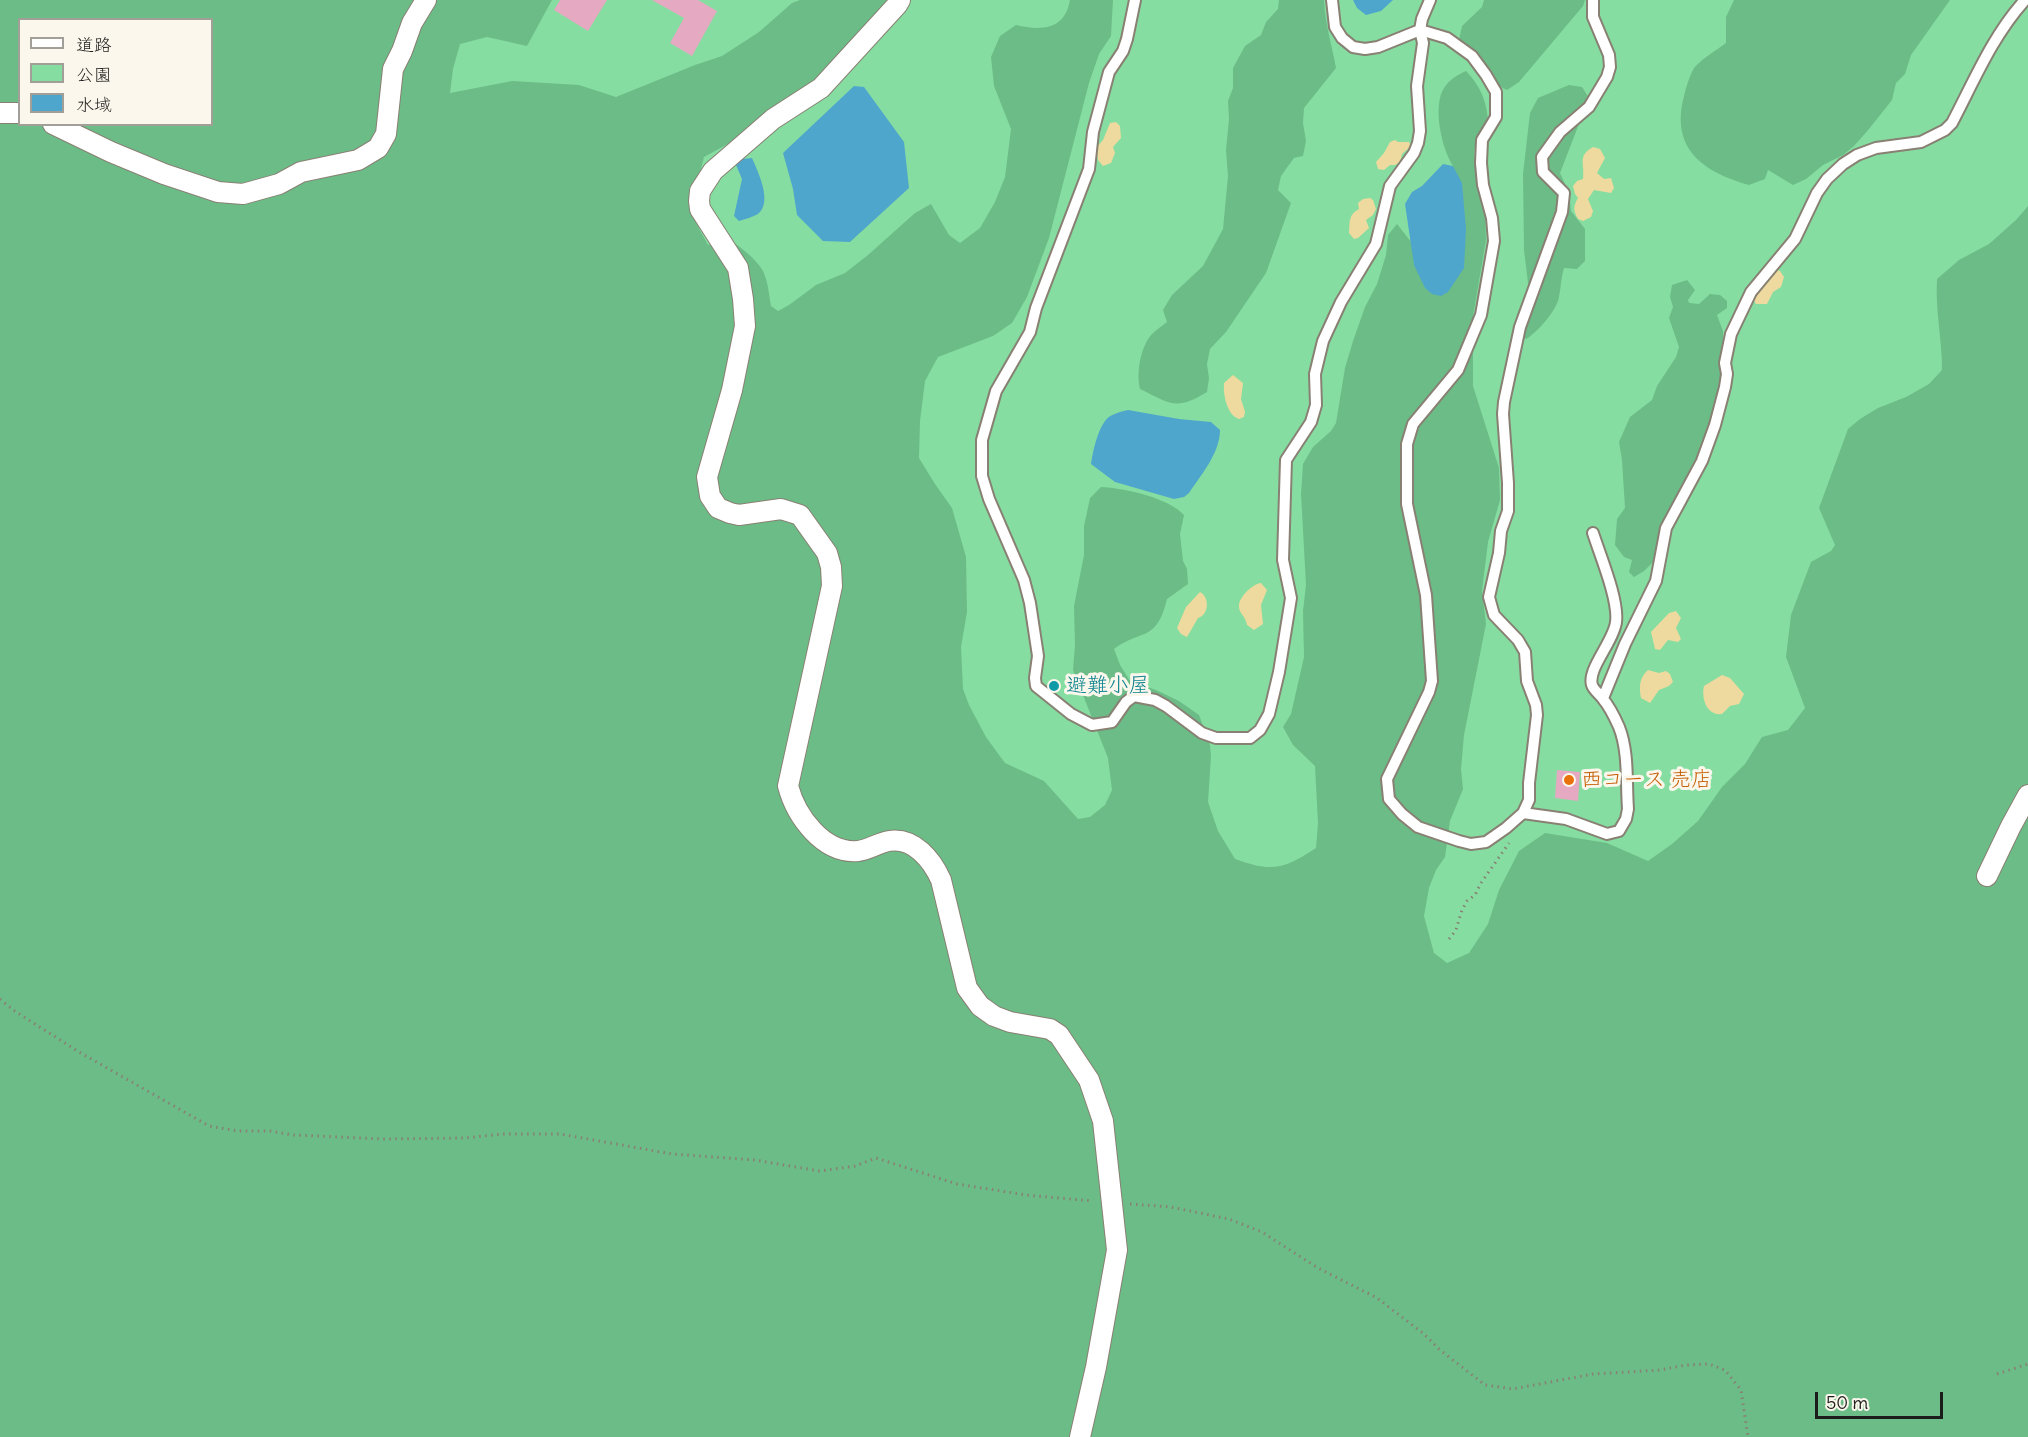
<!DOCTYPE html>
<meta charset="utf-8">
<style>
body{margin:0}
#map{position:relative;width:2028px;height:1437px;overflow:hidden;background:#f4e4ca;font-family:Delius,"Klee One",sans-serif}
canvas{display:block}
.legend{position:absolute;left:18px;top:18px;width:195px;height:108px;box-sizing:border-box;background:#fbf7ec;border:2px solid #a29f99;margin:0;padding:8px 10px;list-style:none;font-size:18px;color:#1c1c1c}
.legend li{display:flex;align-items:center;gap:12px;height:30px}
.legend b{width:30px;border:2px solid #a29f99}
.scale{position:absolute;left:1815px;top:1392px;width:128px;height:27px;box-sizing:border-box;border:3px solid #1c1c1c;border-top:0;padding-left:8px;font-size:18px;line-height:21px;white-space:nowrap;color:#1c1c1c;-webkit-text-stroke:4px #fbf7ec;paint-order:stroke}
</style>
<div id="map">
<canvas width="2028" height="1437"></canvas>
<ul class="legend">
<li><b style="height:8px;background:#fff"></b>道路</li>
<li><b style="height:16px;background:#86dda1"></b>公園</li>
<li><b style="height:16px;background:#4fa6cc"></b>水域</li>
</ul>
<div class="scale">50 m</div>
</div>
<script>
const g = document.querySelector('canvas').getContext('2d');
g.lineJoin = 'round';
function fill(path, color) { g.fillStyle = color; g.fill(path, 'evenodd'); }
function strokePath(path, color, width, dash) { g.strokeStyle = color; g.lineWidth = width; g.lineCap = dash ? 'butt' : 'round'; g.setLineDash(dash || []); g.stroke(path); }
function label(font, color, halo, rows, align = 'center') {
  g.font = font + ' Delius,"Klee One",sans-serif'; g.lineWidth = 6; g.setLineDash([]); g.textBaseline = 'middle'; g.strokeStyle = halo; g.fillStyle = color; for (const [text, x, y, turn = 0] of rows) {
    g.save(); g.translate(x, y); g.rotate((+turn || 0) * Math.PI / 180); g.textAlign = isNaN(turn) ? turn : align; if (halo) g.strokeText(text, 0, 0); g.fillText(text, 0, 0); g.restore();
  }
}
fill(new Path2D(`
 M0,0H2028V322L1838,731L1375,1050L11,131ZM20,20H212V124H20Z`), '#86dda1');
fill(new Path2D(`
 M0,0H552L527,46L487,37L460,44L453,69L450,93L512,81L579,85L616,97L695,65L722,56L759,32L792,3L800,0H892L815,83L755,129L704,157L694,196L695,221L708,245L730,240C742,248 756,259 763,271C768,281 769,295 771,306L778,311L789,305L816,285L845,273L868,255L915,213L931,204L949,235L960,243L980,228L995,202L1005,177L1011,129L994,86L991,57L1000,36L1016,25C1041,31 1065,30 1070,0H1113L1111,36L1099,54L1089,83L1049,238L1027,297L1012,323L993,336L938,357L925,381L920,421L919,458L935,484L952,508L966,557L967,612L961,647L963,689L969,705L986,737L1005,763L1044,781L1078,819L1090,817L1105,805L1112,790L1108,758L1073,670L1075,645L1074,606L1084,555V526L1090,498L1101,487C1124,488 1169,498 1184,515L1180,534L1183,561L1187,569L1188,584L1167,599C1156,643 1143,628 1114,649L1120,665L1130,681L1156,690L1179,701L1199,715L1210,745L1211,756L1208,802L1218,831L1235,859C1271,872 1283,870 1316,848L1318,823L1315,766L1293,745L1283,727L1291,714L1304,657L1303,611L1306,585L1301,494L1303,464L1313,447L1331,431L1336,423L1345,368L1353,341L1365,307L1377,284L1386,255L1388,235L1397,224L1412,243L1414,265L1453,166C1442,149 1432,107 1444,88C1449,80 1457,75 1466,71C1480,86 1486,99 1488,120L1478,134L1474,153L1477,183L1485,211L1486,240L1473,316V386L1499,468L1500,500L1488,542L1482,591L1486,624L1464,735L1461,769L1463,789L1450,821L1445,857L1436,870L1429,888L1424,916L1434,953L1447,963L1469,953L1488,924L1499,890L1519,851L1545,833L1607,843L1648,861L1672,844L1698,821L1722,787L1745,764L1762,737L1788,730L1805,708L1786,657L1791,615L1811,562L1831,551L1835,545L1819,508L1848,429L1860,419L1878,408L1906,397L1929,384L1942,370C1942,339 1935,309 1937,279L1959,260L1989,244L2016,220L2028,206V1437H0ZM20,20H212V124H20Z
 M1279,0H1324C1325,24 1332,45 1336,68L1304,108L1303,123L1306,141L1303,156L1294,158L1281,176L1278,190L1291,203L1266,273L1226,332L1210,349L1207,364L1209,378L1207,392C1176,411 1171,404 1140,389C1136,374 1140,347 1152,334C1156,330 1162,326 1167,322L1163,310L1172,295L1203,266L1223,229L1228,176L1226,150L1229,119L1228,101L1233,88V68L1245,46L1261,35L1266,22L1278,9Z
 M1484,0H1585L1583,6L1519,82L1507,90C1488,82 1489,68 1479,54C1475,48 1465,44 1459,40L1462,26L1482,7Z
 M1734,0H1950L1911,55L1905,74L1896,83L1892,100L1869,129L1854,146L1843,155L1823,165L1806,179L1793,185L1768,170L1765,179L1749,185C1703,172 1670,149 1684,96C1686,88 1689,77 1693,70C1698,61 1717,50 1726,43V17Z
 M1569,85L1582,87L1589,98L1560,173L1569,193L1571,211L1585,229V261L1577,269L1564,268C1561,278 1561,287 1559,297C1557,310 1537,333 1526,339L1521,333L1529,291L1524,250L1523,174L1530,113L1538,98Z
 M1687,280L1695,290L1688,300L1689,303L1699,304L1710,294L1720,295L1727,301V308L1717,315L1723,331V373L1713,416L1694,469L1653,562L1644,571L1634,577L1629,572L1632,560L1624,557L1615,545L1617,519L1625,508L1622,460L1619,442L1630,417L1652,400L1657,386L1676,357L1679,347L1669,318L1673,307L1670,297L1672,285Z`), '#6cbc87');
fill(new Path2D(`
 M1116,122L1120,126L1121,138L1113,147L1115,153L1111,163L1103,166L1098,160L1096,148L1103,140L1110,123Z
 M1395,140L1398,142H1409L1411,146L1402,154L1400,162L1395,165H1390L1384,170L1378,169L1376,162L1384,153L1390,142Z
 M1593,147L1600,149L1605,158L1597,173L1604,179L1611,178L1614,188L1611,193L1594,190L1588,199L1593,211L1591,217L1583,221L1578,219C1573,210 1573,207 1578,198L1575,194L1573,186L1577,181L1583,179C1585,163 1577,156 1593,147Z
 M1370,198L1373,200L1376,209L1373,215L1366,220L1369,228L1358,238L1354,239L1349,233C1350,222 1348,215 1359,209L1358,203L1363,199Z
 M1775,269L1780,271L1784,277L1781,287L1773,292L1767,304H1756L1753,299L1755,293L1761,290V282Z
 M1233,375L1243,383L1241,399L1245,412L1244,417L1239,419C1227,415 1223,395 1224,383Z
 M1261,583L1267,590L1261,605L1263,624L1254,630L1247,625C1246,617 1239,613 1239,607C1238,598 1252,584 1261,583Z
 M1200,592C1210,597 1209,615 1198,618L1187,637L1181,634L1177,628L1186,607Z
 M1676,611L1681,618L1676,628L1681,639L1678,642L1668,640L1660,650L1655,649L1651,632L1669,613Z
 M1648,670L1659,673L1666,671L1670,674L1673,682L1669,686L1659,690L1650,703L1641,698C1639,687 1639,678 1648,670Z
 M1722,675L1730,678L1744,694L1739,704L1730,706L1722,714C1707,716 1701,699 1704,686Z`), '#eeda9e');
fill(new Path2D(`
 M1353,0H1393L1381,11L1366,15L1357,8Z
 M854,86L864,87L904,142L909,188L850,242L823,241L797,215L793,189L783,153Z
 M752,158C758,172 773,202 758,214C753,217 745,219 739,221L734,216L742,179L736,165L742,159Z
 M1443,164L1453,166L1462,183L1466,229L1464,268L1448,292L1441,296L1432,294L1425,288L1414,265L1405,204L1412,192L1422,186Z
 M1128,410L1179,419L1211,422L1220,430C1220,453 1201,475 1189,493L1184,497L1174,499L1115,482L1091,464C1093,451 1097,432 1105,421C1110,414 1120,412 1128,410Z`), '#4fa6cc');
fill(new Path2D(`
 M560,0H607L588,31L554,10Z
 M652,0H698L717,11L692,56L670,43L684,18Z
 M1557,770L1580,772L1578,801L1555,798Z`), '#e5aac1');
const lane = new Path2D(`
 M1135,0L1127,39L1123,51L1109,72L1093,132L1089,169L1036,308L1030,332L996,391L982,440V476L989,499L1024,580L1030,603L1038,656L1035,678L1036,686L1071,714L1092,725L1112,722L1126,702L1134,696L1155,700L1166,706L1202,733L1216,738H1250L1260,730L1269,714L1279,672L1291,598L1283,560L1286,460L1311,422L1316,405L1315,374L1323,341L1341,302L1376,244L1390,186L1414,153L1418,143L1420,131L1417,86L1423,43L1420,30L1422,19L1430,0
 M1332,0L1335,27L1342,38L1353,47L1365,49L1378,47L1420,30L1447,38L1472,56L1486,75L1496,92V117L1482,140L1481,163L1483,185L1492,218L1494,241L1481,315L1458,370L1413,424L1407,444V504L1426,595L1432,681L1429,692L1387,779L1389,799L1402,814L1418,827L1459,841L1471,844L1486,842L1506,828L1523,813L1529,800V783L1537,715L1536,705L1527,681L1525,652L1518,640L1494,615L1489,597L1499,553L1501,531L1508,511V483L1503,414L1504,402L1520,327L1562,212L1564,193L1543,172L1542,157L1560,132L1589,107L1607,77L1610,67L1609,55L1593,17V0
 M1603,698L1625,644L1656,581L1666,528L1702,461L1715,425L1725,387L1727,374L1725,363L1731,334L1751,292L1795,239L1817,193L1827,179L1843,164L1857,155L1876,148L1921,142L1945,130L1952,123C1974,81 1993,35 2025,0
 M1523,813L1566,819L1607,834L1619,831L1626,819L1628,809C1626,783 1629,752 1619,727C1615,718 1609,706 1603,699C1600,694 1594,691 1592,685C1587,669 1614,641 1616,622C1619,600 1600,555 1593,533`);
const street = new Path2D(`
 M900,0L897,5L821,88L773,119L713,171L700,191L699,201L700,209L738,268L743,299L745,326L732,390L707,477L710,496L718,508L730,513L739,515L781,509L800,515L827,553L831,567L832,586L788,786C796,816 823,854 858,851C868,850 878,843 889,841C914,837 932,860 941,880L967,988L980,1006L994,1016L1010,1022L1050,1029L1059,1035L1089,1080L1103,1121L1117,1250L1096,1367L1080,1437
 M0,113H20
 M53,124L111,152L164,174L218,192L243,194L279,184L301,172L358,160L378,148L386,134L393,69L402,51L412,23L426,0
 M1987,876L2011,826L2028,795`);
strokePath(lane, '#888073', 14);
strokePath(street, '#888073', 22);
strokePath(new Path2D(`
 M1449,939L1456,930L1462,910L1467,901L1475,895L1481,883L1509,843
 M0,999L13,1010L79,1052L209,1126L238,1131H270L294,1135L383,1139L465,1138L503,1134H560L672,1154L755,1160L820,1171L855,1166L876,1158L957,1184L1026,1195L1093,1201
 M1130,1204L1171,1207L1229,1219L1262,1232L1318,1268L1377,1298L1424,1334L1440,1350L1485,1385L1513,1389L1593,1374L1660,1370L1686,1365L1709,1364L1725,1370L1741,1390L1748,1437
 M1997,1374L2028,1364`), '#888073', 3, [1.5, 4.5]);
strokePath(lane, '#fff', 10);
strokePath(street, '#fff', 20);
for (const [x, y, r, color] of [
 [1054,686,6,"#0f9aa8"],
 [1569,780,6,"#e8710a"]
]) { const dot = new Path2D(); dot.arc(x, y, r, 0, 2 * Math.PI); g.fillStyle = color; g.fill(dot); strokePath(dot, '#fbf7ec', 2); }
label('21px', '#0d838f', '#fbf7ec', [
 ["避難小屋",1066,686]
], 'left');
label('21px', '#c56008', '#fbf7ec', [
 ["西コース 売店",1581,780]
], 'left');
</script>
